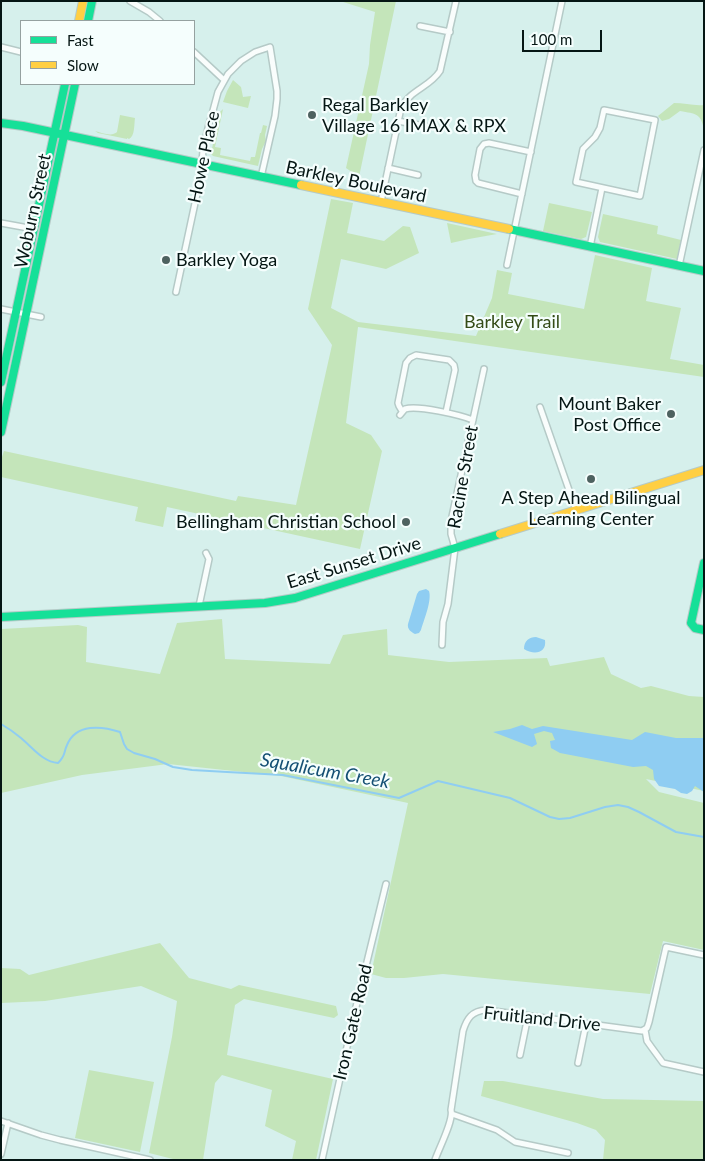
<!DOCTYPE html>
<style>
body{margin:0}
#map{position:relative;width:705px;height:1161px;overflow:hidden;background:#d6f0ec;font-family:Lato,sans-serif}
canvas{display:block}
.frame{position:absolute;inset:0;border:2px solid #051614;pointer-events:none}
.legend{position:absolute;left:20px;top:20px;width:175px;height:65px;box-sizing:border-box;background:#f5fefd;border:1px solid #95a1a0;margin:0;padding:6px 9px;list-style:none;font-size:15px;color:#051614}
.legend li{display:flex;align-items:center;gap:10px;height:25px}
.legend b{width:25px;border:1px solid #95a1a0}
.scale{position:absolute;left:522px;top:30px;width:80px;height:22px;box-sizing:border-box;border:2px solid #051614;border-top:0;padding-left:6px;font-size:15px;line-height:18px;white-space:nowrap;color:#051614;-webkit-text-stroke:4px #f5fefd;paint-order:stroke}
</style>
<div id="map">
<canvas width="705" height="1161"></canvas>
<div class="frame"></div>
<ul class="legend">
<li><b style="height:6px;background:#16e098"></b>Fast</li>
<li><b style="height:6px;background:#ffcf43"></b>Slow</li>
</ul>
<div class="scale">100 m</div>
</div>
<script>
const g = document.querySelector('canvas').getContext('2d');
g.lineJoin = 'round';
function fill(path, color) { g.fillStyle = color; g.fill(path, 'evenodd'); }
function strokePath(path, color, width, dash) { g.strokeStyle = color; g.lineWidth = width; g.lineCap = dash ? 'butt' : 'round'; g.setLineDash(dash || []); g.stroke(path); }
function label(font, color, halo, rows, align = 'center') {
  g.font = font + ' Lato,sans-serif'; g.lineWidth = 4.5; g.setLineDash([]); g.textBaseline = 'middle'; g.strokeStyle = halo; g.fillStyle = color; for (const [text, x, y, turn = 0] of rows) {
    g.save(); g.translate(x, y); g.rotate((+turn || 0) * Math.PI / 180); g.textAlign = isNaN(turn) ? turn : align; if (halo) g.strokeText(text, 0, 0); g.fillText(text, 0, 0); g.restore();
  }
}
fill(new Path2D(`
 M340,1H396L359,177L346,168L369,64L370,45L375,12Z
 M233,80L241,87L243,97L251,96L248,108L223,102L227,91Z
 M674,103C684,103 694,106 704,105V130C701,113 696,114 680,111L669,119L662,121L658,116Z
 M223,109L215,147L221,148L220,155L250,161L251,157H255L260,133H261L263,125L267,126L265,135L266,141L262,149L258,166L213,156L211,154L219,113Z
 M120,115L135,118C134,125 135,136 129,139L127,138V139L98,133L95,131C102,133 112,137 117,132Z
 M331,199L353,203L347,233L384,241L403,226L410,227L419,253L386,269L341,259L331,308L358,322L476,336L492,298L497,270L512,273L508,294L584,309L595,255L652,268L646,301L681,308L670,359L704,365V377L358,327L346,423L371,435L382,451L360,549L167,507L163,527L135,521L138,507L1,477V460L4,451L236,501L238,496L296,505L332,345L308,309Z
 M549,203L592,212L586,237L581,239L543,231Z
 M603,214L658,226L657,234L681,240L677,259L600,242L598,237Z
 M447,223L497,234L469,239L451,243Z
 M222,619L225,659L330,664L343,635L387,629L388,655L449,662L547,658L550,666L604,657L611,674L641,688L651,686L689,696L704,697V791L646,779L659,792L704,803V950L663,941L650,994L443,974L404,978H386L371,974L408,803L281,776L168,764L82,775L1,793V629L78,625L87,627L86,662L160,674L177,623Z
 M160,943L189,978L231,989L239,985L336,1006L338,1015L334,1018L244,999L235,1005L227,1055L333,1079L316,1160H292L296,1141L265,1126L272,1090L222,1075L215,1083L203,1160H177L149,1153L172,1037L177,1001L141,986L45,1001L1,1003V968L20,969L29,975Z
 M89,1070L154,1082L140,1152L75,1138Z
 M484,1081H503L603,1099L704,1101V1160H603L605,1140L596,1130L577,1123L481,1096Z`), '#c4e5ba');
fill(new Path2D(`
 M426,589L429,591C432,601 424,619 421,630L419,633L415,634C411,632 407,629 408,624L417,594L419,591Z
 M536,637L545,640C547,654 533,655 524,649C524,641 529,637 536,637Z
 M522,725L532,729L543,726L632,740L645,732L676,738H704V792L695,786L692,791L687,794L681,793L675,789L659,786L654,779L653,770L646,766L633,767L560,753L551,748L550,741L555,740L552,733L544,731L534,734L537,744L532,747L493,732L510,729Z`), '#8fcdf2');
strokePath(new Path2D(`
 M1,724C8,728 15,733 21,738C33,748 43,762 58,763C66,755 63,754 67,745C76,723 102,726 120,732L124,744L127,749L134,753L155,759L173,767L192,770L227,772L283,775L399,798L438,781L510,798L550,817L559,819L570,818L605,807L618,805L628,807L639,812L676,832L704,837`), '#8fcdf2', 2);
const street = new Path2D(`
 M130,1L149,12L160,21
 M420,26L450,32
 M1,47L21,52
 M194,52L224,80
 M604,110L655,120L640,196L576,182L583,149L595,137L600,128Z
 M398,121L429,127
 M388,168L418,175
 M522,194L478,183L476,181L475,175L480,149L484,144L489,143L531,152
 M381,202L401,108C410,90 430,87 440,71L456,1
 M1,223L34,229
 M590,247L602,188
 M507,265L562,1
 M679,266L704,150
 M176,292L201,175L203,150L209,124L211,118L218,92L228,74L241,61L255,52L270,47L277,91V99L275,116L261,177
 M1,309L41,317
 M540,407L576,510
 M402,411L399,406L398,403L406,363L410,358L416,355L449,360L454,365L455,370L446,412
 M400,415L405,409C418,405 460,415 473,420
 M199,606L209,559L206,553
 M442,645L443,622L448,604L455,548L451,534V521L484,369
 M645,1030L647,1041L652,1048L663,1063L704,1072
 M520,1055L528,1016
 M578,1063L586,1024
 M452,1114L497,1130L515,1142L568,1153
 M1,1121L41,1135L60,1140L150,1160
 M1,1154L8,1123
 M322,1160L354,1015L386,884
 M435,1160C439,1148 454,1120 451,1110L463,1031C467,1018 472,1011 486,1010L642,1031L647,1028L649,1022L666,947L704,955`);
const fast = new Path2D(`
 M88,21L92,1
 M1,123L23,126L301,185
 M509,229L704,271
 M1,382L65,84
 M1,432L75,84
 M704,563L691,623L695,628L704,630
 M1,617L265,603L295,598L500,534`);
const slow = new Path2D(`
 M79,21L83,1
 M301,185L509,229
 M500,534L704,470`);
strokePath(street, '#b5cac7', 8);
strokePath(fast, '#b5cac7', 10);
strokePath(slow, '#b5cac7', 10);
strokePath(street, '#f9fdfc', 5);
strokePath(fast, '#16e098', 8);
strokePath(slow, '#ffcf43', 8);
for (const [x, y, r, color] of [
 [312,115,5,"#4e6260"],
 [166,260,5,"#4e6260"],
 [671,414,5,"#4e6260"],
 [591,479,5,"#4e6260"],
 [406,522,5,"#4e6260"]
]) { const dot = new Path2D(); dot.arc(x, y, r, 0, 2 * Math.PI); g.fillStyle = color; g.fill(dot); strokePath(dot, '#f5fefd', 2); }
label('18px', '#051614', '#f5fefd', [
 ["Regal Barkley",322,105],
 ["Village 16 IMAX & RPX",322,126],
 ["Barkley Yoga",176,260],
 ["Mount Baker",661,404,"right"],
 ["Post Office",661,425,"right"],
 ["A Step Ahead Bilingual",591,498,"center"],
 ["Learning Center",591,519,"center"],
 ["Bellingham Christian School",396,522,"right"]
], 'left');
label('18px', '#051614', '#f5fefd', [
 ["Howe Place",204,157,-78],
 ["Barkley Boulevard",356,182,12],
 ["Woburn Street",33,211,-78],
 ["Racine Street",463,477,-80],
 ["East Sunset Drive",354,563,-17],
 ["Fruitland Drive",542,1019,6],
 ["Iron Gate Road",353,1022,-77]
]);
label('18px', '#344c17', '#f5fefd', [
 ["Barkley Trail",512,322]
]);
label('italic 19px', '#155074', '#f5fefd', [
 ["Squalicum Creek",325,771,10]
]);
</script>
